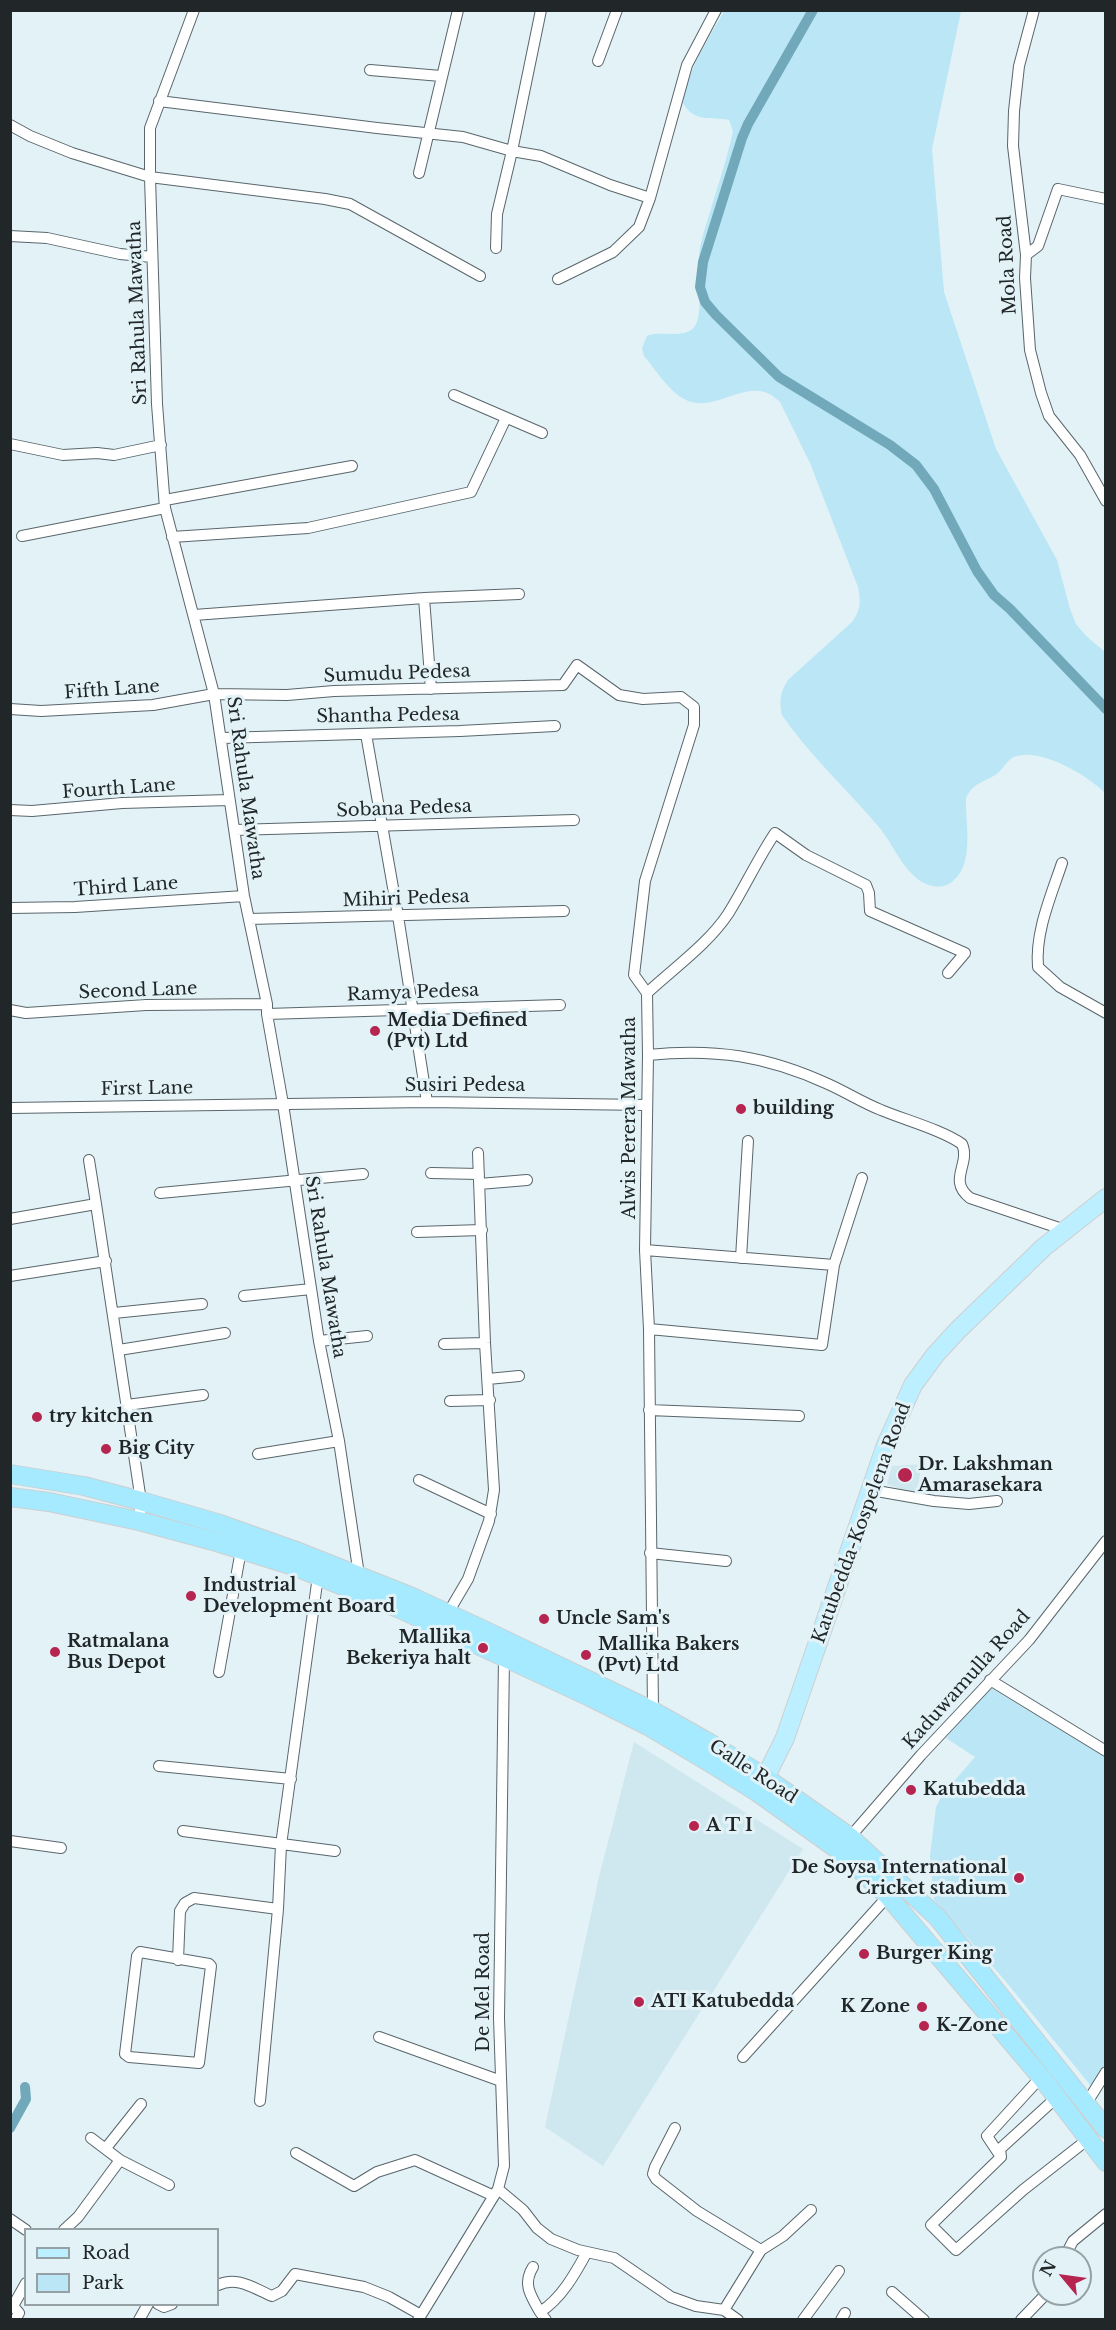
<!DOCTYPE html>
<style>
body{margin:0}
#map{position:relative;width:1116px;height:2330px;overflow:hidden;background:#e2f2f7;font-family:"Libre Baskerville",serif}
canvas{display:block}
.frame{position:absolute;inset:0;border:12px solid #212729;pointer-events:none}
.legend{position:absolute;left:24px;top:2228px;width:195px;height:78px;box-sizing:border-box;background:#e2f2f7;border:2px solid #95a1a5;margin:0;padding:8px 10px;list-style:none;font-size:18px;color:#212729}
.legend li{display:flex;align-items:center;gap:12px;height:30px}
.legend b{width:30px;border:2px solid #95a1a5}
.north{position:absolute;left:1032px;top:2246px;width:60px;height:60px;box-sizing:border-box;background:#e2f2f7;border:2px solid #95a1a5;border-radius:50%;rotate:299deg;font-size:16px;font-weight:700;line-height:24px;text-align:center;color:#212729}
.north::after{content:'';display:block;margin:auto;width:21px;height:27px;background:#b62550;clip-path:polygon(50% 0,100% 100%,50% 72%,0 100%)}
</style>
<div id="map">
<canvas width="1116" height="2330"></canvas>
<div class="frame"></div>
<ul class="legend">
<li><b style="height:8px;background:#bcefff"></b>Road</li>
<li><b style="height:16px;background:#bae6f5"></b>Park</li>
</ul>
<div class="north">N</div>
</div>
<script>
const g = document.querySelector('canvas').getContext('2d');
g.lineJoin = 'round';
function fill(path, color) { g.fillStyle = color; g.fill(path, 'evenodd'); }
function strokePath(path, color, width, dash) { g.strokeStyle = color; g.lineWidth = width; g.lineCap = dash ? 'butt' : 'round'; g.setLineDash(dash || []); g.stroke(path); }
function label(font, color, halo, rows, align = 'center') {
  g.font = font + ' "Libre Baskerville",serif'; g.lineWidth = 6; g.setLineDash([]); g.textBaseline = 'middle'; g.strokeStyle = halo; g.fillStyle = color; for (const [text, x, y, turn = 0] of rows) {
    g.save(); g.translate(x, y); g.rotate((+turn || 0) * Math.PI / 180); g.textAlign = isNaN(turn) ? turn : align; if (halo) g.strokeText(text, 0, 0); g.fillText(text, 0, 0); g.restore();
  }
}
fill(new Path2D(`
 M922,1464L916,1495L887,1484L892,1466Z
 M634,1742L803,1849L603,2166L545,2127L599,1877Z`), '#cfe7ef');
fill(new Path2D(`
 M724,11H961L932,149L944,292L996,449L1057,560L1070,609L1076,624L1086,636L1105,652V793C1089,776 1039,746 1014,757C1007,760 1004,768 998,773C986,782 973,782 966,798C965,822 975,863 953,881C943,890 929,887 919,880C901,867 892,842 878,826C847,789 809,755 782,715C779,700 780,693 788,680L852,622C861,610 861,602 858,587L810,463L780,402C750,371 718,415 686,400C669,392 656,370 644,356L642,348L647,336C659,330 686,340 695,326C704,312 697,274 699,257C700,241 706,226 710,212C718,185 727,159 733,131L729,120C710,116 694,123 683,103C688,69 708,40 724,11Z
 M989,1687L1105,1757L1106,2062L1091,2086L1002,1977L934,1900L930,1856L936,1807L943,1794L975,1757L946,1738Z`), '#bae6f5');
strokePath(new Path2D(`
 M813,10L748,124L742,138L703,262L700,287L705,302L716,315L779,377L890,445L916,465L934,489L977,571L994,595L1010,609L1106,709
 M10,2128L26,2099L25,2087`), '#71a9ba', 10);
const minor = new Path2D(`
 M194,10L150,128V177L157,404L165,508L214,694L244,896L267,1004V1014L283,1104L319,1341L339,1441L359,1575
 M1034,10L1019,66L1014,111L1013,146L1026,255L1025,278L1030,350L1041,393L1049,416L1080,455L1106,501
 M598,61L617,10
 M370,70L441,76
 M159,101L377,128L463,137L512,151L541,156L610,185L650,198
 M10,125L30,136L72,153L150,177L325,199L350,204L480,276
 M419,173L458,10
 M10,236L47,238L120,254L152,257
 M496,248L497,214L512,151L541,10
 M1026,255L1038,246L1058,189L1106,199
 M558,279L613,252L639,227L650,198L687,65L716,10
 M454,395L542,433
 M10,444L63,455L97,453L114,455L161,445
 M165,500L352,466
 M22,536L165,508
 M172,537L308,528L471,492L506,418
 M424,598L431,689
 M194,615L424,598L519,594
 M10,709L41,711L153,705L214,694L287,695L334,691L563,685L577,665L619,695L643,699L681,697L694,707V725L645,881L634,975L647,993
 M366,734L398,916L427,1102
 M222,738L460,731L555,726
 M10,810L32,811L122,803L229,800
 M235,830L574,820
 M1062,863C1051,896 1035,932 1038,967L1060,987L1106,1013
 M10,908L75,907L244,896
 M249,919L564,911
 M10,1010L26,1013L146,1005L267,1004
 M267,1014L560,1005
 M648,1055C715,1048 767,1056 828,1084C846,1092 863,1103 881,1110C905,1120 942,1130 962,1144C971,1164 947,1180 970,1198L1065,1230
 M10,1108L427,1102L647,1105
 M89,1160L96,1204
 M431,1173L479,1174
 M479,1184L527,1180
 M160,1193L363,1174
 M10,1219L96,1204L141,1501L139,1521
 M417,1232L482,1230
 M645,1250L834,1265
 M741,1258L748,1141
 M10,1276L106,1261
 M244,1296L311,1289
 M114,1313L202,1304
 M649,1329L822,1345L834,1265L862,1178
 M319,1341L367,1336
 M444,1344L485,1343
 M119,1350L225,1333
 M488,1379L519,1376
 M450,1401L490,1400
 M127,1405L203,1395
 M649,1410L799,1416
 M258,1454L339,1441
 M419,1480L491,1514
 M871,1490L934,1501L969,1504L997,1501
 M650,1553L726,1561
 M448,1613L468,1579L489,1521L494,1490L485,1343L478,1153
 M219,1672L241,1550
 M990,1680L1106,1751
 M653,1711L649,1329L645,1250L648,1055L647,993C674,968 708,944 728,914C745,887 757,860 775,833L806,855L866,885L869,893L870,911L965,953L948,973
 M159,1766L291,1779
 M183,1831L335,1851
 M850,1837L921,1755L1029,1640L1106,1541
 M10,1841L61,1848
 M140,1952L209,1964L211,1966L199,2063L129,2057L125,2054L137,1956Z
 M178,1960L180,1911L185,1903L194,1898L278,1909
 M379,2037L501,2081
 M743,2057L888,1896
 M1041,2077L987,2136L1001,2157L1000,2149L1057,2097
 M260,2101L278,1909L281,1845L318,1576
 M1086,2104L1106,2072
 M675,2128L655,2167L653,2174L656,2179L697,2211L761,2250L724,2310
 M91,2138L120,2160L169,2185
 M106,2148L141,2104
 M296,2153L354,2186L377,2172L415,2160L494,2196
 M1001,2157L931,2225L956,2250L1023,2190L1087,2140
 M498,2189L523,2210L537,2228L551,2239L578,2250L614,2258L671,2297L696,2306L724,2310L738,2320
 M10,2219L26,2230
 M64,2230L78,2217L120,2160
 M761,2250L783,2236L811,2210
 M1064,2258L1073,2241L1106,2214
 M533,2267C522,2284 531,2296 540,2312
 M218,2285C237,2276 253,2288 272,2296L282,2291L295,2274L364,2287L389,2297L421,2315
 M892,2292L924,2320
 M158,2304L164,2307L172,2304
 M15,2320L19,2313L13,2306L26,2283
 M139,2320L148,2304
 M418,2320L498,2189L504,2166L499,2018L504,1658L506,1654
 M546,2320L540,2312C561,2299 575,2274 587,2252
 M803,2320L839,2271
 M841,2320L845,2313
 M1021,2320L1046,2294`);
const primary = new Path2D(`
 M759,1790L785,1738L886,1445L913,1385L935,1355L958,1330L1044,1247L1106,1198`);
const trunk = new Path2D(`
 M10,1474L84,1486L141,1501L217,1523L299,1552L410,1596L484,1630L653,1711L708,1742L766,1778L850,1837L938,1918L1106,2129
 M10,1497L49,1502L139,1521L213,1541L293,1566L400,1609L590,1697L648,1726L707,1761L757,1792L837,1849L888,1896L1041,2077L1106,2162`);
strokePath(minor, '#59666b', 12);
strokePath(primary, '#cecfd0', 20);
strokePath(trunk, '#cecfd0', 20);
strokePath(minor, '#fff', 10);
strokePath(primary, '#bcefff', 18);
strokePath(trunk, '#a6eaff', 18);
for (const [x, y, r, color] of [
 [375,1031,6,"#b62550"],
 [741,1109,6,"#b62550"],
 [37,1417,6,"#b62550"],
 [106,1449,6,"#b62550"],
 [905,1475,8,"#b62550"],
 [191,1596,6,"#b62550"],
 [544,1619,6,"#b62550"],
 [483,1648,6,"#b62550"],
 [55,1652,6,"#b62550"],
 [586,1655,6,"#b62550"],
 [911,1790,6,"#b62550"],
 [694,1826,6,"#b62550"],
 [1019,1878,6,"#b62550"],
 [864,1954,6,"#b62550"],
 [639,2002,6,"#b62550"],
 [922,2007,6,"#b62550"],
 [924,2026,6,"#b62550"]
]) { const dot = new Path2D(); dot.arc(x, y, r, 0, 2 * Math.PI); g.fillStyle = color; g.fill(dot); strokePath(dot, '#e2f2f7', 2); }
label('18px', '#212729', '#e2f2f7', [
 ["Mola Road",1008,265,-93],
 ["Sri Rahula Mawatha",138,313,-92],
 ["Sumudu Pedesa",397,674,-2],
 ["Fifth Lane",112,690,-4],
 ["Shantha Pedesa",388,716,-1],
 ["Sri Rahula Mawatha",245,788,82],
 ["Fourth Lane",119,789,-4],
 ["Sobana Pedesa",404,809,-2],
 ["Third Lane",126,887,-4],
 ["Mihiri Pedesa",406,899,-2],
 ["Second Lane",138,991,-2],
 ["Ramya Pedesa",413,993,-2],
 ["Susiri Pedesa",465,1086],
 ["First Lane",147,1089,-1],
 ["Alwis Perera Mawatha",630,1118,-90],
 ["Sri Rahula Mawatha",325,1267,81],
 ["Katubedda-Kospelena Road",862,1523,-70],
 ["Kaduwamulla Road",967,1680,-48],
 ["Galle Road",753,1772,33],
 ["De Mel Road",484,1992,-90]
]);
label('bold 18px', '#212729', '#e2f2f7', [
 ["Media Defined",387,1021],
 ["(Pvt) Ltd",387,1042],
 ["building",753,1109],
 ["try kitchen",49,1417],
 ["Big City",118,1449],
 ["Dr. Lakshman",918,1465],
 ["Amarasekara",918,1486],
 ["Industrial",203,1586],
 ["Development Board",203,1607],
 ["Uncle Sam's",556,1619],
 ["Mallika",471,1638,"right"],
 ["Bekeriya halt",471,1659,"right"],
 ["Ratmalana",67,1642],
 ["Bus Depot",67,1663],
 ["Mallika Bakers",598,1645],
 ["(Pvt) Ltd",598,1666],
 ["Katubedda",923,1790],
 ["A T I",706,1826],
 ["De Soysa International",1007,1868,"right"],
 ["Cricket stadium",1007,1889,"right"],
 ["Burger King",876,1954],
 ["ATI Katubedda",651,2002],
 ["K Zone",910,2007,"right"],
 ["K-Zone",936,2026]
], 'left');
</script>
